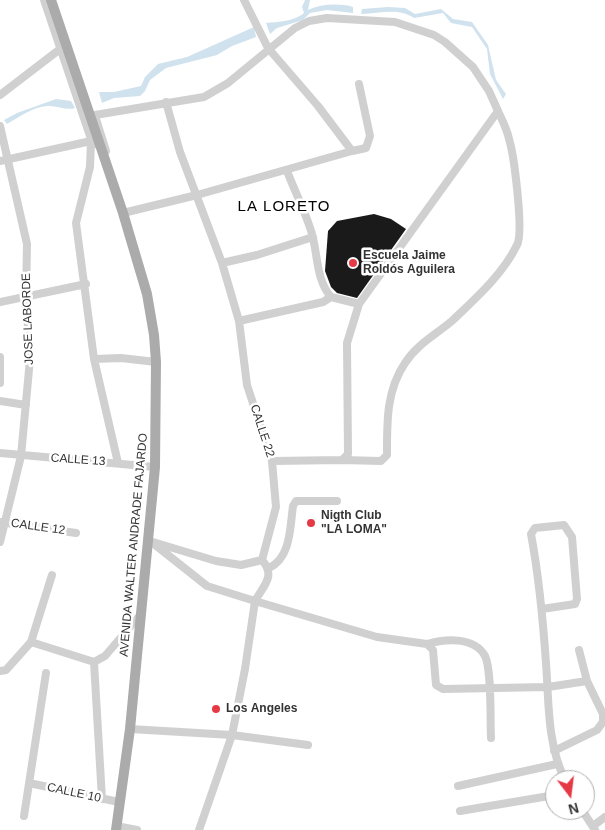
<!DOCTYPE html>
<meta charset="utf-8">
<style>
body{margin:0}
#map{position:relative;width:605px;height:830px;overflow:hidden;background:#fff;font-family:Helvetica,sans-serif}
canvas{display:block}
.north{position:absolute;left:545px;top:770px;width:50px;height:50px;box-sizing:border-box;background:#fff;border:1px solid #adadad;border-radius:50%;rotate:165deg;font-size:14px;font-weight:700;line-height:20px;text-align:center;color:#333}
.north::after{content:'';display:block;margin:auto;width:18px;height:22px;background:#e63946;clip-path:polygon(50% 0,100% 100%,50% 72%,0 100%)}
</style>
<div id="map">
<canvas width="605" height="830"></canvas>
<div class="north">N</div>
</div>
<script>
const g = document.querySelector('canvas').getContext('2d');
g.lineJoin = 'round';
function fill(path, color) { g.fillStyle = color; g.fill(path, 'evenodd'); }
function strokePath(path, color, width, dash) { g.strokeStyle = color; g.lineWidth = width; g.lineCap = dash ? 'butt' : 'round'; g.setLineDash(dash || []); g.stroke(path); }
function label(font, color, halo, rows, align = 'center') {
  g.font = font + ' Helvetica,sans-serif'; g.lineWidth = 5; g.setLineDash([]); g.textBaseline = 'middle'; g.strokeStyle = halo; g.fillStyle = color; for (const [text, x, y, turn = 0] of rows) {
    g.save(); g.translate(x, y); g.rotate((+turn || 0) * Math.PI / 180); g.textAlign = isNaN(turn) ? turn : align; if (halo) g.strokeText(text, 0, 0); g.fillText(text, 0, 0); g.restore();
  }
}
fill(new Path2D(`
 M305,0H310L308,10C321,4 339,3 353,7V13L327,10L310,13L303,20L277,28L270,34L266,23C278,22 295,21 304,13L302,7Z
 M388,7L405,8L415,14L441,9L453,19L472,22L488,45L496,80L506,94L503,99L490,74L487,49L472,27L451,23L443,13L414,18C397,7 380,14 361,14L362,9Z
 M254,27L256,37L232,46L217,55L166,68L150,80L145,91L140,96L114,98L102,103L99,92H114L141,86L145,77L158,64L187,57Z
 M56,99L71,101L75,108C66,111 57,105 47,106C33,107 19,117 7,124L4,120L17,113Z`), '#cfe2ee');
fill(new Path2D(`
 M374,214L391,219L406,229L357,298L337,293L331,287L325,271L328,231L337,221Z`), '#1a1a1a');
strokePath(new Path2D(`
 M44,0L93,145
 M0,95L64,46
 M95,115L204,97L228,83L295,28L309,21L327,18L395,22L434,35L445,42L473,67L489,91L498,111L359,304L347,343L348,454L342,460L272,461
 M96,119L106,151
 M0,126L27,244L26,297L30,359L21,456L0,542
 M352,151L366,148L370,136L359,84
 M0,161L91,141L90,167L76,223L94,359L121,358L156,362
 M287,171C295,192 306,213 312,234C318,255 316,280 331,297
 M123,213L197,195L352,151L318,106L268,48L244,0
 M222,263L257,255L313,237
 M0,302L86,284
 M239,321L323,302L331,297L359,304
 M0,357V383
 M94,359L118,463
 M0,401L26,405
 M0,453L155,467
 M342,460L381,461L387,455C387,423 386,391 405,363C417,344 437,334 453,320C476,298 503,274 517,245C524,232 514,155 509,139C507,129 502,120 498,111
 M0,522L76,533
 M149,540L207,586L255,601C264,585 276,576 262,560L276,507L272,461L247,385L239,321L222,263L180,152L166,102
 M153,542L216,561L241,565L262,560
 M269,568C291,558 290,527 293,506L296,501H337
 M542,609L575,604L577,599L572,537L564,525L535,528L531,534C539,577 543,620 546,663C549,703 547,743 565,780
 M31,642L52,575
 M427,644C444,639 474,636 485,656C492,670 490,721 491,738
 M94,662L102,799
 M0,671L6,670L31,642L94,662L105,656L141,614
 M130,729L232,735L245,669L255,601L377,637L427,644L433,650L436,685L443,689L548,687L587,681
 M554,751L597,730L603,722V714L587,681L579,650
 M29,783L119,802
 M458,786L557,764
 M582,810L595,830
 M460,811L555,795
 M24,816L46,673
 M116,826L137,830
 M593,826L605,817
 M199,830L232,735L308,745`), '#d0d0d0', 8);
strokePath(new Path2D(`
 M51,0L123,213L147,294L154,335L156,362L155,467L130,729L116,830`), '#ababab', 10);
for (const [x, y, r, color] of [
 [353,263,5,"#e63946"],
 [311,523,5,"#e63946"],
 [216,709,5,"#e63946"]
]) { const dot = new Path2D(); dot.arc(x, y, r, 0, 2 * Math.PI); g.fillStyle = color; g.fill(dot); strokePath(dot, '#fff', 2); }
label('bold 12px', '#333', '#fff', [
 ["Escuela Jaime",363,256],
 ["Roldós Aguilera",363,270],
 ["Nigth Club",321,516],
 ["\"LA LOMA\"",321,530],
 ["Los Angeles",226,709]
], 'left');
label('12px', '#333', '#fff', [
 ["JOSE LABORDE",28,319,-92],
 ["CALLE 22",262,431,72],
 ["CALLE 13",78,460,4],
 ["CALLE 12",38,527,8],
 ["AVENIDA WALTER ANDRADE FAJARDO",134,545,-85],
 ["CALLE 10",74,793,12]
]);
g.letterSpacing = '1px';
label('15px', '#000', '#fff', [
 ["LA LORETO",284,207]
]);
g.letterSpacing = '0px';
</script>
